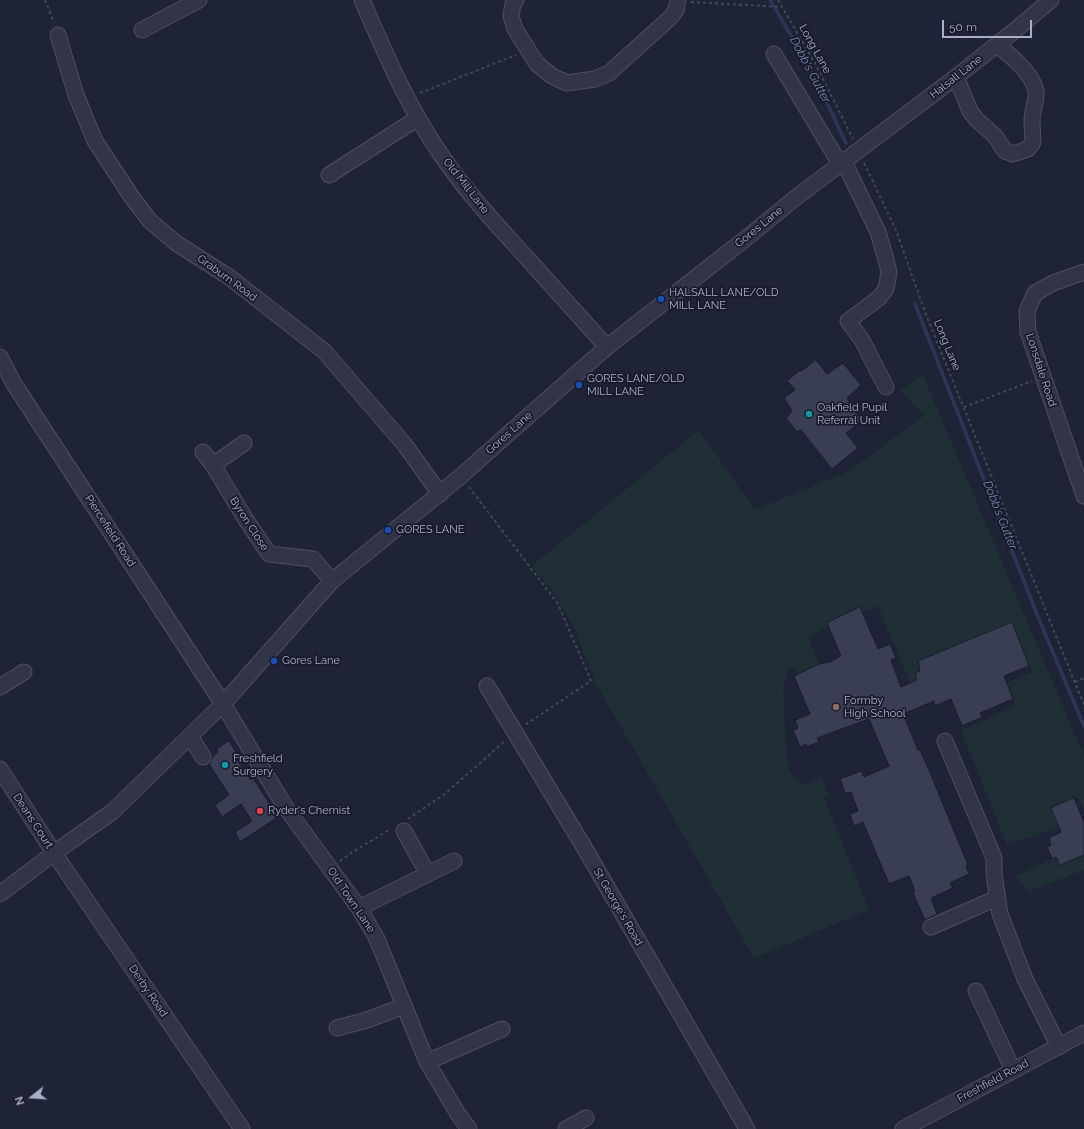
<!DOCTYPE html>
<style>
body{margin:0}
#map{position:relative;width:1084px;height:1129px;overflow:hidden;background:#1e2335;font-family:Raleway,sans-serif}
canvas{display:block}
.north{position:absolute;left:12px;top:1077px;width:40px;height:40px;-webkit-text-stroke:3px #171b2a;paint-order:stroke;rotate:253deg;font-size:11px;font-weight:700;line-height:16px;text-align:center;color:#abafc3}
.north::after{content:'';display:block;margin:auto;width:14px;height:18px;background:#abafc3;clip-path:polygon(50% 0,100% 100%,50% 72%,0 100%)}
.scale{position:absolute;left:942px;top:20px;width:90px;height:18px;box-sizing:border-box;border:2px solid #abafc3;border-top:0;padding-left:5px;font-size:12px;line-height:14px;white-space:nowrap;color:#abafc3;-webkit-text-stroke:3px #171b2a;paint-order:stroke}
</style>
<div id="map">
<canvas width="1084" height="1129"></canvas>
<div class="north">N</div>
<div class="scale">50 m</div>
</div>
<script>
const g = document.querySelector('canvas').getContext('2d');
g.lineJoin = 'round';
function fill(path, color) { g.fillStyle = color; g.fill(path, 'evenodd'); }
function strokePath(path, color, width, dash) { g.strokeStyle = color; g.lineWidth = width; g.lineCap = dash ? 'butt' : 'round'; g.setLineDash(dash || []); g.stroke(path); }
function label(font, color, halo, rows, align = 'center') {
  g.font = font + ' Raleway,sans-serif'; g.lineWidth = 3.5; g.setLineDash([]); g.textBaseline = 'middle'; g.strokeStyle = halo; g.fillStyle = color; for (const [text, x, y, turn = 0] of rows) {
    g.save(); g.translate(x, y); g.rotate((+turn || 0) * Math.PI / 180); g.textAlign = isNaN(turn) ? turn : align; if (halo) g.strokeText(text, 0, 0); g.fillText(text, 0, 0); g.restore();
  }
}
fill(new Path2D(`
 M923,375L1084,756V810L1077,797L1051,807L1059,827L1007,845L961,731L1015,706L1006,683L1032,672L1012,622L918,661L920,671L915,673L917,680L910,683L878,606L862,612L860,607L827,623L829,626L808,637L819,664L798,674L795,667H790L783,688L786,747L789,772L802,785L822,777L828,795L824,797L869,910L754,958L595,682L575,629L555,594L532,566L699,430L755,510L849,471L924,416L900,390Z
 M1084,855V870L1028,892L1015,876L1057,857L1060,865Z`), '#202f36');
strokePath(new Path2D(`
 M770,0L811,69L846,143
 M915,304L1038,617L1084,726`), '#2d3659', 3.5);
const building = new Path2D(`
 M816,360L827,374L843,363L861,385L847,398L862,421L846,433L858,448L832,469L801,430L797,432L786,418L792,411L784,398L795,390L787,381L800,370L801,371Z
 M860,607L878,649L890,644L896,658L891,660L901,687L917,680L915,673L920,671L918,661L1012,622L1029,666L1004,676L1013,699L980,713L982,717L962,726L951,699L935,706L934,701L903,714L918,750H920L929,770L968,865L966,866L969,874L950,883L953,888L931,898L937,914L925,920L913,893L915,891L909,876L889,884L863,822L854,826L850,814L858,811L851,792L845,793L840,779L861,771L864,777L889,766L869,719L817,738L819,742L807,747L806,744L800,747L793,730L798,728L795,720L810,714L794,676L819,664L830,662L841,656L827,623Z
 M229,741L237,754L235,757L251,780L253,778L278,817L240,842L235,832L252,821L241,804L222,817L215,805L229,795L209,764L212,758L218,752L217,749Z
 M1074,798L1084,822V855L1060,865L1056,857L1052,859L1047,847L1051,845L1049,838L1061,832L1051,808Z`);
fill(building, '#393e55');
strokePath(building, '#191d2c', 1);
const minor = new Path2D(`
 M362,0C386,55 409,110 444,159C468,194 497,225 526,257C553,287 580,317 607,347
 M516,0L513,4L511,16L515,29L537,64L552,76L567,83L595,79L609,73L670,18L676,10L678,0
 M142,30L199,0
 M58,35L76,95L95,141L131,196L150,221L176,243L229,277L324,351L405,445L440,494
 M774,54L840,164
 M956,77L970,111L977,120L995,136L1005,151L1013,154L1028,149L1033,142C1033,135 1032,128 1032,120C1032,111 1037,100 1036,92C1034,75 1010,54 996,45
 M844,162L878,232L885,256L889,272L886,289L879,298L848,321L862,340L886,387
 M329,175L418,118
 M1084,272L1053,283L1035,293L1027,311L1028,332L1084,496
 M0,357L14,384L223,704L286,808L359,908L377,939L427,1062L458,1114L469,1129
 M203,452L213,465L246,520L269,554L313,559L332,581
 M213,465L244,443
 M487,686L584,847L747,1129
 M0,687L24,672
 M190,736L203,757
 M945,741L994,858V874L1000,914L1025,979L1059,1047
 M0,769L54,853L242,1129
 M404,831L428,874
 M0,894L54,853L112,812L223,704L332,581L461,476L516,427L607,347L749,236L794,199L956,77L1014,31L1051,0
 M359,908L454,861
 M931,927L997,898
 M976,991L1013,1070
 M337,1028L367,1020L404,1006
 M427,1062L502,1029
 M566,1129L586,1118
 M903,1129L1084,1033`);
strokePath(minor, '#4c5061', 17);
strokePath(new Path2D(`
 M45,0L54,23
 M778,0L817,67L853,139
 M691,2L782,7
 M420,93L516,55
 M864,163L896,230L925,312L1084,705
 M964,407L1032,381
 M469,487L558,604L591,681L525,725
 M1075,682L1084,678
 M408,819L446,793L505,741
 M340,861L354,851L391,829`), '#3d4c54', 2, [3, 3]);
strokePath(minor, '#313546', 15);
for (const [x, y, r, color] of [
 [661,299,4,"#1a4fb4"],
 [579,385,4,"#1a4fb4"],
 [809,414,4,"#0f9aa8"],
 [388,530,4,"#1a4fb4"],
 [274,661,4,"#1a4fb4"],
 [836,707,4,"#8d6e63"],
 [225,765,4,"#0f9aa8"],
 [260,811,4,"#e0444e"]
]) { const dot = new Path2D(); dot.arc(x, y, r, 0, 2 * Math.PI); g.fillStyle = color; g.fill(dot); strokePath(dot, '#171b2a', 1.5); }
label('11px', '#abafc3', '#171b2a', [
 ["Long Lane",815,49,61],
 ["Halsall Lane",956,77,-38],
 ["Old Mill Lane",466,186,52],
 ["Gores Lane",759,227,-39],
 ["Graburn Road",227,278,36],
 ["Long Lane",947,345,68],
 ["Lonsdale Road",1041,370,72],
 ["Gores Lane",509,433,-42],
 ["Byron Close",249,524,57],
 ["Piercefield Road",110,531,57],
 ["Deans Court",33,821,57],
 ["Old Town Lane",351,900,56],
 ["St George's Road",618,907,60],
 ["Derby Road",148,991,56],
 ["Freshfield Road",993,1081,-28]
]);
label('11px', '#abafc3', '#171b2a', [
 ["HALSALL LANE/OLD",669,293],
 ["MILL LANE",669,306],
 ["GORES LANE/OLD",587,379],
 ["MILL LANE",587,392],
 ["Oakfield Pupil",817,408],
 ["Referral Unit",817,421],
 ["GORES LANE",396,530],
 ["Gores Lane",282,661],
 ["Formby",844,701],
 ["High School",844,714],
 ["Freshfield",233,759],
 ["Surgery",233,772],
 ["Ryder's Chemist",268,811]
], 'left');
label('italic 12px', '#7a85b2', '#171b2a', [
 ["Dobb's Gutter",810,70,62],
 ["Dobb's Gutter",1000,515,68]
]);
</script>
